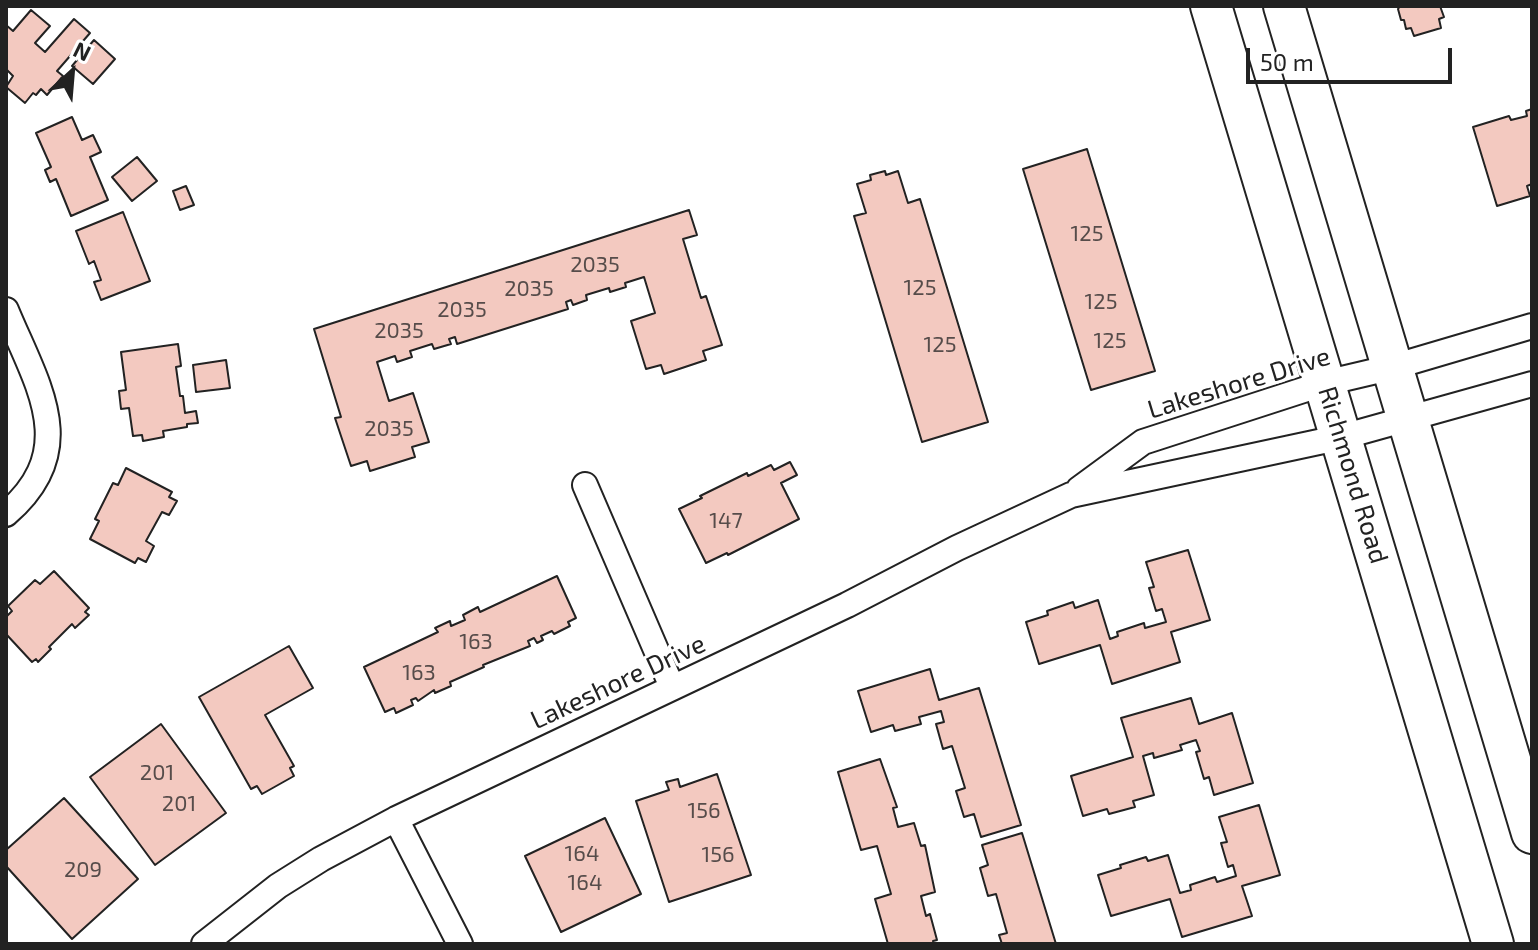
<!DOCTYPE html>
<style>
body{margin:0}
#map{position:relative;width:1538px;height:950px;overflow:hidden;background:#fff;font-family:"Exo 2",sans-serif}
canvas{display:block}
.frame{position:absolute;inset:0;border:8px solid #222;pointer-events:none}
.north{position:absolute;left:32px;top:32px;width:80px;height:80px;-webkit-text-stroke:6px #fff;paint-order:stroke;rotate:26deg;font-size:22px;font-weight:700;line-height:32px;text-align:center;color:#222}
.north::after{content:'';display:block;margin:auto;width:28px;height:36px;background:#222;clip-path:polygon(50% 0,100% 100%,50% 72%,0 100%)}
.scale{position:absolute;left:1246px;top:48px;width:206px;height:36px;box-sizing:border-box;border:4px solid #222;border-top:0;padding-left:10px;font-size:24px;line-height:28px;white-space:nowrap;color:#222;-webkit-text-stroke:6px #fff;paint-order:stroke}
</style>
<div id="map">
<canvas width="1538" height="950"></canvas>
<div class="frame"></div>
<div class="north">N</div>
<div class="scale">50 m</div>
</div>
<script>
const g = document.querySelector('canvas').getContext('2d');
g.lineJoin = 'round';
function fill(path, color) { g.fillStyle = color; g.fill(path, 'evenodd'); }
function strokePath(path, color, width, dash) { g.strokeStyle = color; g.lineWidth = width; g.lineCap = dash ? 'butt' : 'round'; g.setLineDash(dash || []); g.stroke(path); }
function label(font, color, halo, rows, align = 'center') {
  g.font = font + ' "Exo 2",sans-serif'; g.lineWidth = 6; g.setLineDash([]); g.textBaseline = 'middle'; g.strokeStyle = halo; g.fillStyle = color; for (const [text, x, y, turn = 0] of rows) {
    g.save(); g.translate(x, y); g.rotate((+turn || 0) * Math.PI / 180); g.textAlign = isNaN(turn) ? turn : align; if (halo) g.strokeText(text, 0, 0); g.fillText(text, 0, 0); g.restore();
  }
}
const building = new Path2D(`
 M1400,6H1440L1444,17L1439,19L1441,28L1414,36L1411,28L1406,29L1404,20H1401L1398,9Z
 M31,10L50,26L35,43L45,52L74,19L90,33L57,71L63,76L47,95L41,89L36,95L33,93L25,103L6,87L13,76L6,69V25L13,31Z
 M94,40L115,59L93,84L72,66Z
 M1532,109V184L1527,186L1530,196L1497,206L1473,127L1509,116L1511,120L1527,116L1526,111Z
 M72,117L82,140L93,135L101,152L90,157L108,200L71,216L56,179L50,182L45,170L51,167L36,133Z
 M1087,149L1155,371L1091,390L1023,169Z
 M137,157L157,181L132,201L112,177Z
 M885,171L886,175L898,171L908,203L920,199L988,422L922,442L854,216L866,213L857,184L871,180L870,175Z
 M186,186L194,205L180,210L173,191Z
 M689,210L697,235L683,239L701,298L706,296L722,345L703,351L706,360L664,374L661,365L646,369L631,321L655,313L644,277L625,283L626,287L610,292L609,288L586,295L587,300L573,305L571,300L566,302L568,309L457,344L455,337L449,339L451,344L434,349L432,344L410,351L412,357L397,362L395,356L377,362L389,401L413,393L429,442L412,447L415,457L370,471L367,461L351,466L335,418L341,417L314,329Z
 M123,212L150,281L101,300L94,282L101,280L94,261L89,264L76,231Z
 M178,344L181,366L176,367L180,396H183L185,413L196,411L198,423L187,424V427L163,431L164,437L143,441L142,435L133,436L129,408L121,409L119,391L126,390L121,352Z
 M226,360L230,388L196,392L193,365Z
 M790,462L797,475L781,483L799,519L728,555L727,553L706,563L679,509L702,498L700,496L747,473L748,476L771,465L774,470Z
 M126,468L172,492L169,497L177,501L169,515L162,512L146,541L154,546L146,562L138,558L135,563L90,539L99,521L95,519L113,483L118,485Z
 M1188,550L1210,620L1171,632L1180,662L1112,684L1100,645L1039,664L1026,622L1048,615L1047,611L1073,602L1075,608L1098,600L1110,639L1118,636L1117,632L1144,623L1145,628L1166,622L1162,609L1156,611L1149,588L1154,587L1146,562Z
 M54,571L89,608L85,612L89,615L75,628L72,624L49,647L51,649L38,662L36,659L32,662L6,634V617L12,611L8,606L35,580L40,584Z
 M557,576L576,618L568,622L570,626L554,634L552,631L541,636L543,640L537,643L534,638L528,641L530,646L483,665L484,667L450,682L451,686L435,693L434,690L418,701L416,698L411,700L413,705L396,713L394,708L385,712L364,667L438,632L435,628L450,621L451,626L465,620L463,615L478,607L480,612Z
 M289,646L313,688L265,715L294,766L290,768L294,776L262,794L257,786L251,789L199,697Z
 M930,669L939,700L979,688L1021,825L981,837L974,814L964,817L956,791L965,788L952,746L943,749L936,724L944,722L941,711L919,717L921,724L895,731L893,725L871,732L858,691Z
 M1191,698L1199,724L1232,713L1253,783L1214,795L1209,777L1204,779L1196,752L1200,751L1196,740L1180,745L1182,750L1154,758L1153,753L1143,756L1154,795L1133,801L1135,807L1109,814L1107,809L1083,816L1071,776L1133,757L1121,718Z
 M161,724L226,813L155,865L90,777Z
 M880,759L897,807L893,808L898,827L914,823L921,846L925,845L935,892L921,896L926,916L930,914L937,940L933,941L934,944H888L875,899L891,894L877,846L861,850L838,772Z
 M717,774L751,875L669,902L636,801L669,790L666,782L678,779L680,787Z
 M64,798L138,879L72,939L6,866V850Z
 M1259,805L1280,875L1242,886L1252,916L1182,937L1170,899L1111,916L1098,875L1121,868L1120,865L1146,857L1148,861L1168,855L1180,893L1191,890L1190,885L1215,877L1217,882L1236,876L1233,865L1228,867L1221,843L1227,842L1219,817Z
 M605,818L641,894L561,932L525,856Z
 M1022,833L1056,944H1002L999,935L1007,933L996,894L988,896L980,868L988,865L982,845Z`);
fill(building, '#f3c9c0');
strokePath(building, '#222', 2);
const street = new Path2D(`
 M6,310C37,385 82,449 6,514
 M585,485L672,687
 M1079,489L1143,442L1325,383L1393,367L1532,326
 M396,819L460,944
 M204,944L278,886L321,859L396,819L847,605L957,548L1071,495L1342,437L1532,384`);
const primary = new Path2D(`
 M1211,6L1493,944
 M1284,6L1532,833`);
strokePath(street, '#222', 28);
strokePath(primary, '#222', 44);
strokePath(street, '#fff', 24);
strokePath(primary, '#fff', 40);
label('22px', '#564c4a', null, [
 ["125",1087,234],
 ["2035",595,265],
 ["125",920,288],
 ["2035",529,289],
 ["125",1101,302],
 ["2035",462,310],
 ["2035",399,331],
 ["125",1110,341],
 ["125",940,345],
 ["2035",389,429],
 ["147",726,521],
 ["163",476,642],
 ["163",419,673],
 ["201",157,773],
 ["201",179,804],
 ["156",704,811],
 ["164",582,854],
 ["156",718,855],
 ["209",83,870],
 ["164",585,883]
]);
label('26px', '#222', '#fff', [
 ["Lakeshore Drive",1239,383,-17],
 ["Richmond Road",1353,475,73],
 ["Lakeshore Drive",618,682,-25]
]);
</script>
